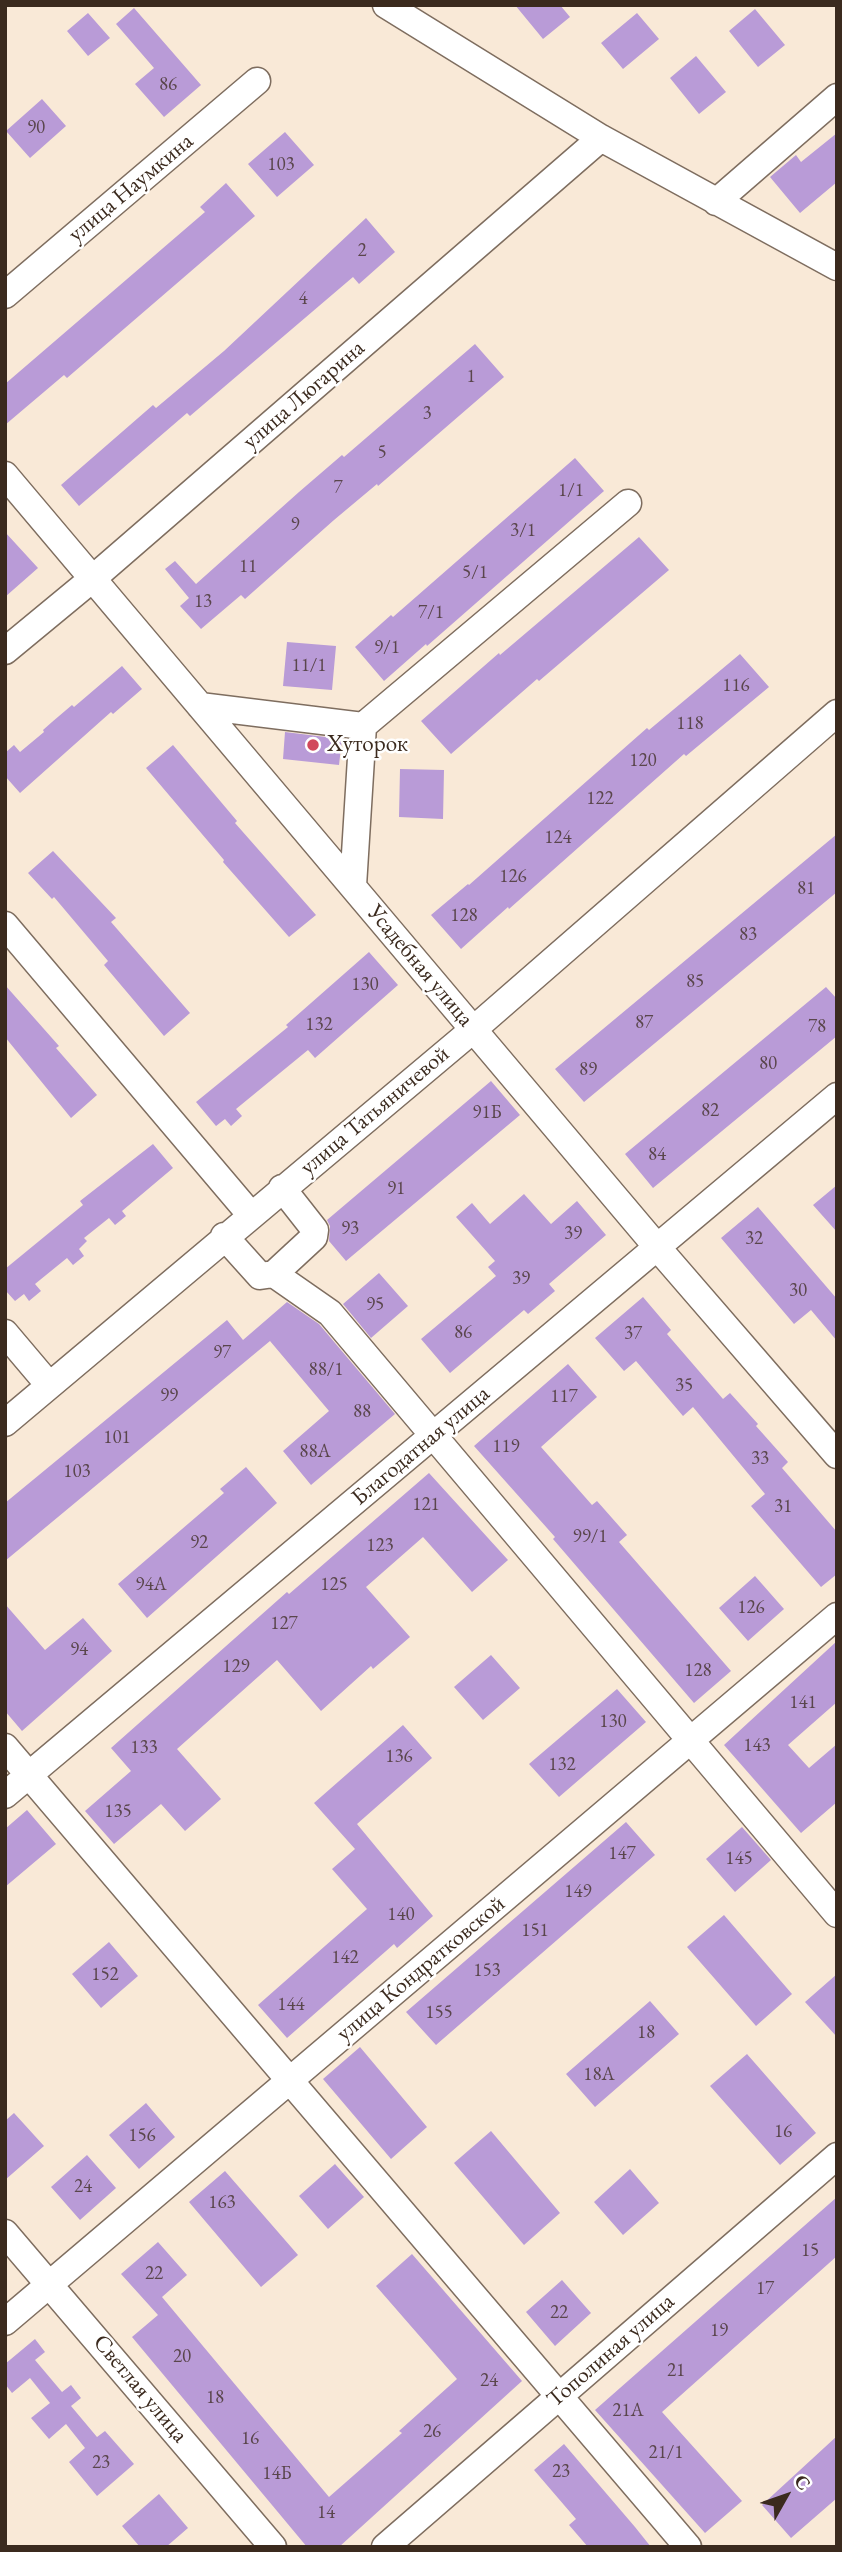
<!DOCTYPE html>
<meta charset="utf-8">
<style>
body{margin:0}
#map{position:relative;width:842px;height:2552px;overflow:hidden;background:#f9e9d7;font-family:"EB Garamond",serif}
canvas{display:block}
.frame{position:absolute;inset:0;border:7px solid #3b2a1e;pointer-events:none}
.north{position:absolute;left:751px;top:2461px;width:70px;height:70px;-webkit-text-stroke:5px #fff;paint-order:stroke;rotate:50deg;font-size:19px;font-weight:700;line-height:28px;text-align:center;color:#3b2a1e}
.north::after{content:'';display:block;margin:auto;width:24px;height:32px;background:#3b2a1e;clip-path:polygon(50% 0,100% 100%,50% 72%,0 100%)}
</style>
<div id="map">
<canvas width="842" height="2552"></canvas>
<div class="frame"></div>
<div class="north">С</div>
</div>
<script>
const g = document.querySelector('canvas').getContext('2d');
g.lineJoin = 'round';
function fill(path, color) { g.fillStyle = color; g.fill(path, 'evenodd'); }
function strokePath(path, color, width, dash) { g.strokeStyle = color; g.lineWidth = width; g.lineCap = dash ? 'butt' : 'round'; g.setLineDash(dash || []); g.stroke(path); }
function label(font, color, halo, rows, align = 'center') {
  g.font = font + ' "EB Garamond",serif'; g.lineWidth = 5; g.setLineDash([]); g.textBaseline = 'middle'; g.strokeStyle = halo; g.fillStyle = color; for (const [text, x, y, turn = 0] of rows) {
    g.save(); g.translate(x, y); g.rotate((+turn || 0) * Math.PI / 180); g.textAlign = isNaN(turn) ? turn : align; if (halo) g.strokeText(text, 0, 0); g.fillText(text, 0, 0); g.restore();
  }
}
fill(new Path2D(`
 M515,5H560L570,17L543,39Z
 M134,8L201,85L164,117L135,84L154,68L116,24Z
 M755,9L785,45L758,67L729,31Z
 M88,13L110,38L88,56L67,31Z
 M637,13L659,39L623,69L601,43Z
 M696,56L726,92L699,114L670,78Z
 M42,99L66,126L30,158L6,131Z
 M285,132L314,165L277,197L248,164Z
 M837,133V182L800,213L770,177L796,155L801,162Z
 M226,183L255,216L67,378L64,375L5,425V384L205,212L200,207Z
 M366,218L395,252L359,284L353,277L190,416L187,413L79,506L61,485L153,405L156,408L224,351Z
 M475,344L504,377L378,486L377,484L334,520L245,599L241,595L201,629L180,606L189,598L165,569L175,561L196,584L299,492L342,455L344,457Z
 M575,458L604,491L427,646L426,644L384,681L355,647L391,615L393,617Z
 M5,532L38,568L5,597Z
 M639,537L669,570L539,681L537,679L451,754L421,721L499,653L500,655Z
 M287,642L336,646L332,690L283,686Z
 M740,654L769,687L686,756L684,754L509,909L508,907L461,949L431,915L468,884L469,885L647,728L649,730Z
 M122,666L142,689L113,714L111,712L20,793L5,776V753L14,745L20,752L44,732L43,730L52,722L72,705L74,707Z
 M285,732L342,739L339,765L283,759Z
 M173,745L237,821L235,823L316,915L289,937L223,862L224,860L146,768Z
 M400,769L444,770L443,819L399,817Z
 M837,834V892L584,1102L555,1069Z
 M53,851L116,918L111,922L190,1013L164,1036L104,965L108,961L54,897L52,899L28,873Z
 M369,952L398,985L315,1058L308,1050L236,1109L242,1116L231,1126L225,1119L216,1126L196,1102L288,1027L286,1025Z
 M5,985L59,1046L56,1048L97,1095L71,1118L5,1037Z
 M826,987L837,999V1036L653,1188L625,1154Z
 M491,1081L520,1115L346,1261L329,1241L330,1226L327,1220Z
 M153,1144L173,1168L122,1211L126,1216L115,1225L109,1218L84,1238L87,1241L79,1249L84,1256L73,1265L67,1258L35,1284L41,1291L29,1301L24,1294L15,1301L5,1290V1269L83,1205L80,1201Z
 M837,1185V1232L813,1205Z
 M524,1194L551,1224L577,1201L606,1235L549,1284L555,1291L528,1314L524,1310L450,1373L421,1339L496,1276L488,1267L495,1261L456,1217L472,1203L490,1224Z
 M758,1207L837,1299V1341L811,1310L794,1324L721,1238Z
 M379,1273L408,1306L371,1338L343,1304Z
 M643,1297L671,1330L667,1334L723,1399L730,1393L758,1424L756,1426L788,1462L782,1468L837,1532V1574L821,1587L751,1506L765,1494L693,1407L683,1416L636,1361L624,1371L595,1338Z
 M287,1302L319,1324L395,1414L311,1485L283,1451L329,1411L270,1341L5,1561V1503L227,1320L243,1340Z
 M568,1364L597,1397L541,1447L592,1505L597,1501L627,1535L619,1542L731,1671L694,1703L553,1539L555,1537L474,1446Z
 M246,1467L277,1503L147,1618L118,1584L224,1493L220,1489Z
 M429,1473L508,1560L472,1592L423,1537L366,1587L410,1637L373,1669L371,1666L321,1711L277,1660L177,1749L221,1799L185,1831L161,1804L114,1844L85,1811L131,1771L111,1748L287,1592L289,1594Z
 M755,1576L784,1609L748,1641L719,1608Z
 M5,1604L45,1650L83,1618L112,1651L22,1731L5,1711Z
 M837,1641V1702L788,1745L809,1768L837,1744V1802L801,1833L724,1745Z
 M491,1655L520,1688L483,1720L454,1687Z
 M617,1689L646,1722L559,1797L529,1764Z
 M403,1725L432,1758L357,1824L433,1916L397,1948L394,1944L287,2038L258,2005L367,1909L332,1869L355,1849L314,1803Z
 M27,1810L56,1844L5,1887V1829Z
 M626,1822L655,1855L436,2045L406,2012Z
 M742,1827L771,1860L735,1892L706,1859Z
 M724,1915L792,1994L756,2026L687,1947Z
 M109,1942L138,1976L101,2008L72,1974Z
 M837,1974V2037L805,2002Z
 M650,2001L679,2034L595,2107L566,2074Z
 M360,2047L427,2127L391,2159L323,2079Z
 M747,2054L816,2133L780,2165L710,2086Z
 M146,2103L175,2137L139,2169L109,2135Z
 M14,2113L44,2146L5,2180V2121Z
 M491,2131L560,2213L524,2245L454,2163Z
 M87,2155L116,2188L80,2220L51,2187Z
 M335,2164L364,2197L328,2229L299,2196Z
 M630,2169L659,2203L623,2235L594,2202Z
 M225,2171L298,2255L261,2287L189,2202Z
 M837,2197V2256L662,2412L742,2501L705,2533L595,2410Z
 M158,2242L187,2275L162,2297L329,2497L402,2433L399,2431L457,2379L376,2286L412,2254L522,2381L339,2547H307L132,2337L158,2315L121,2274Z
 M562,2280L591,2313L555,2346L526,2312Z
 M35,2339L45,2352L35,2360L62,2392L71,2385L81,2398L71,2406L97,2437L105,2431L134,2464L97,2496L69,2462L85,2448L66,2424L49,2439L31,2418L50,2403L30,2378L12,2393L5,2384V2364Z
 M837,2436V2498L791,2538L762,2505Z
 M564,2444L635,2527L651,2547H588L569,2525L576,2519L534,2470Z
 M159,2494L188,2528L166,2547H140L122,2526Z`), '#b99bd7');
const minor = new Path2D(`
 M386,5L601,138L837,267
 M716,202L837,97
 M5,295L257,81
 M5,475L657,1247L837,1455
 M5,651L91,580L601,138
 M200,706L363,726
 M353,886L363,726L628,503
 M5,925L250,1214
 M224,1236L260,1276L274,1274L330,1313L837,1914
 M274,1274L314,1237L315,1230L282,1188
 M5,1333L49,1385
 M5,1423L474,1029L837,713
 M5,1747L688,2547
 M5,1795L837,1096
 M5,2233L273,2547
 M5,2322L837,1616
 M385,2547L837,2156`);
strokePath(minor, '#7e6d5f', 29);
strokePath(minor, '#fff', 26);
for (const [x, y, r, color] of [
 [313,745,7,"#d1495b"]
]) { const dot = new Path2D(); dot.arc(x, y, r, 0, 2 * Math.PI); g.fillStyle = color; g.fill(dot); strokePath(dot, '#fff', 2.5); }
label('19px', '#5a464c', null, [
 ["86",168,85],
 ["90",36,128],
 ["103",281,165],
 ["2",362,251],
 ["4",303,299],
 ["1",471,377],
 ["3",427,414],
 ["5",382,453],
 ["7",338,488],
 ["1/1",571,491],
 ["9",295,525],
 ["3/1",523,531],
 ["11",248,567],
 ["5/1",475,573],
 ["13",203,602],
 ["7/1",431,613],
 ["9/1",387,648],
 ["11/1",309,666],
 ["116",736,686],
 ["118",690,724],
 ["120",643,761],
 ["122",600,799],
 ["124",558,838],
 ["126",513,877],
 ["81",806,889],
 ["128",464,916],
 ["83",748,935],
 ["85",695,982],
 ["130",365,985],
 ["87",644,1023],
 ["132",319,1025],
 ["78",817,1027],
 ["80",768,1064],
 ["89",588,1070],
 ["82",710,1111],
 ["91Б",487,1113],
 ["84",657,1155],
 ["91",396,1189],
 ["93",350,1229],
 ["39",573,1234],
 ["32",754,1239],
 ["39",521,1279],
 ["30",798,1291],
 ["95",375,1305],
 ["86",463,1333],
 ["37",633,1334],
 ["97",222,1353],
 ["88/1",326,1370],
 ["35",684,1386],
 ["99",169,1396],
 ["117",564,1397],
 ["88",362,1412],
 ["101",117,1438],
 ["119",506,1447],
 ["88А",315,1452],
 ["33",760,1459],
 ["103",77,1472],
 ["121",426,1505],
 ["31",783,1507],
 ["99/1",590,1537],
 ["92",199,1543],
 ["123",380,1546],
 ["94А",151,1585],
 ["125",334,1585],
 ["126",751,1608],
 ["127",284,1624],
 ["94",79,1650],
 ["129",236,1667],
 ["128",698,1671],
 ["141",803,1703],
 ["130",613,1722],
 ["143",757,1746],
 ["133",144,1748],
 ["136",399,1757],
 ["132",562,1765],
 ["135",118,1812],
 ["147",622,1854],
 ["145",739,1859],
 ["149",578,1892],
 ["140",401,1915],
 ["151",535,1931],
 ["142",345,1958],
 ["153",487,1971],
 ["152",105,1975],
 ["144",291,2005],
 ["155",439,2013],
 ["18",646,2033],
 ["18А",599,2075],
 ["16",783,2132],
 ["156",142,2136],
 ["24",83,2187],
 ["163",222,2203],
 ["15",810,2251],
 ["22",154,2274],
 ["17",765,2289],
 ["22",559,2313],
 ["19",719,2331],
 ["20",182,2357],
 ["21",676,2371],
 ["24",489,2381],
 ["18",215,2398],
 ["21А",628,2411],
 ["26",432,2432],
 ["16",250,2439],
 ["21/1",666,2453],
 ["23",101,2463],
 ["23",561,2472],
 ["14Б",277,2474],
 ["14",326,2513]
]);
label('23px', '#3b2a1e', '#fff', [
 ["улица Наумкина",131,188,-40],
 ["улица Люгарина",304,395,-41],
 ["Усадебная улица",420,966,50],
 ["улица Татьяничевой",375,1111,-40],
 ["Благодатная улица",421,1446,-40],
 ["улица Кондратковской",421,1969,-40],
 ["Тополиная улица",611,2351,-41],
 ["Светлая улица",140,2389,50]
]);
label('23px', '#3b2a1e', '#fff', [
 ["Хуторок",327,745]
], 'left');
</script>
